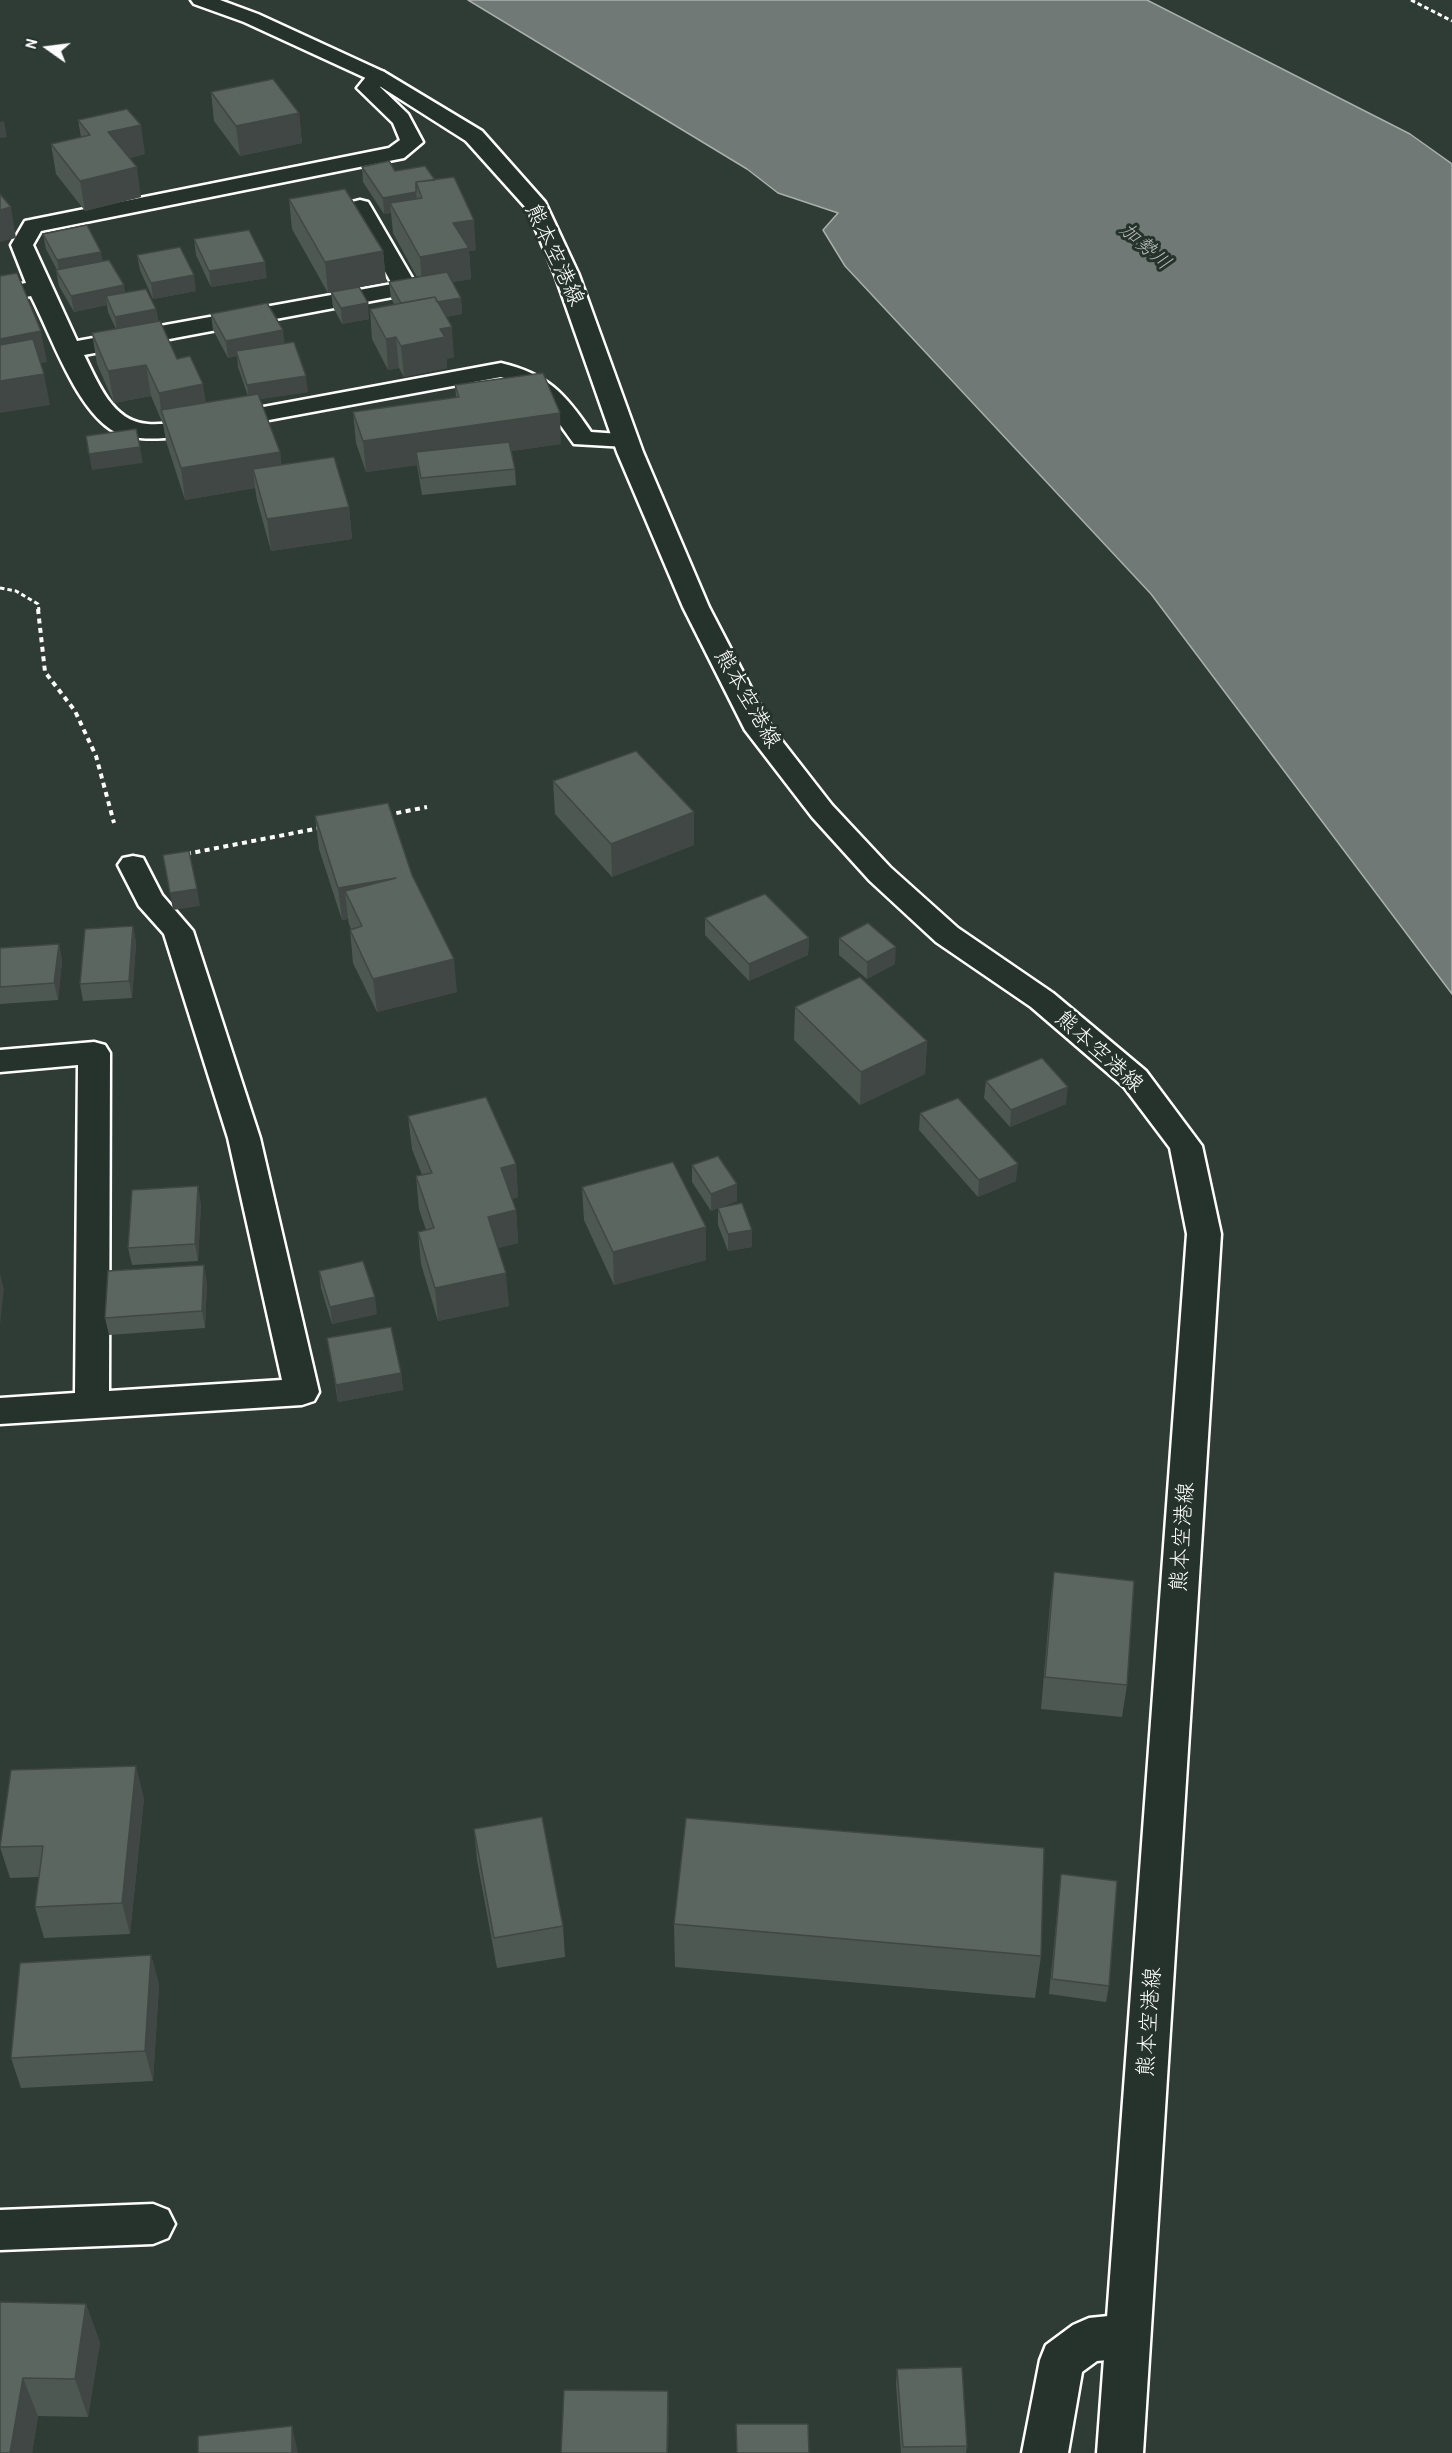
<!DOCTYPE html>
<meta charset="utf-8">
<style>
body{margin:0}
#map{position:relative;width:1452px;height:2453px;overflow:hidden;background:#2f3b35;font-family:"Patrick Hand",sans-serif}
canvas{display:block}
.north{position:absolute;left:18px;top:18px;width:60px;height:60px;-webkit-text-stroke:4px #26332d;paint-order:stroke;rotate:284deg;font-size:16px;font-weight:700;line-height:24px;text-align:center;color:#fff}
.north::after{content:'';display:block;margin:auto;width:21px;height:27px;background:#fff;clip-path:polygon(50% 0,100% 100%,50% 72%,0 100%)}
</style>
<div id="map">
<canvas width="1452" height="2453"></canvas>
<div class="north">N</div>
</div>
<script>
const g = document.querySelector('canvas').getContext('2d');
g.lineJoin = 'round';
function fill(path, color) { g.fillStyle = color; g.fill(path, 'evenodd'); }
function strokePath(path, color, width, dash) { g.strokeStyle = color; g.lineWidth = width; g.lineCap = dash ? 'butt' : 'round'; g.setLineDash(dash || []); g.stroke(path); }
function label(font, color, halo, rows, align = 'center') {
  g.font = font + ' "Patrick Hand","Klee One",sans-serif'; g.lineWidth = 6; g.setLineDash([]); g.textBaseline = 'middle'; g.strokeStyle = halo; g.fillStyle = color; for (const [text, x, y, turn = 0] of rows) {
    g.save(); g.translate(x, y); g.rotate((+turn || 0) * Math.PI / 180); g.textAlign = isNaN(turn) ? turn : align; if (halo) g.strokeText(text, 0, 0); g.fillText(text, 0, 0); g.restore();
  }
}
const water = new Path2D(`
 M468,0H1147L1410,134L1452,164V994L1151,594L845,266L823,230L838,213L778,193L747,169Z`);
fill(water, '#707975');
strokePath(water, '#a9afac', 1.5);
const street = new Path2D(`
 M377,70L384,72L388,76L380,87L408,114L423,142L404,158L41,231L33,245L77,341L392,284L349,207L352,202L360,200L368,202L371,207L418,288L414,293L84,355C98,382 112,422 148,424C158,425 168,423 177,423L501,363C547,374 565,393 591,432L635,435L638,440L635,445L626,447L574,444C554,416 536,387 501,377L177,437C157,439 127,441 110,429C74,404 51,335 31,296L0,302V288L26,283L11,245L25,221L389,148L400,140L393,123L357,88L370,72Z
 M133,856L143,858L162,895L193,931L260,1138L319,1392L314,1401L302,1405L0,1424V1398L75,1393L78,1065L0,1072V1050L94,1042L105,1045L110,1053L109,1391L282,1380L228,1138L164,934L139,906L118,865L123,858Z
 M153,2204L168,2210L175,2224L168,2238L153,2244L0,2250V2210Z
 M1128,2314L1144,2321L1150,2336L1144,2351L1128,2358L1097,2361L1082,2372L1068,2453H1022L1040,2360L1046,2345L1073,2325L1089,2318Z`);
const secondary = new Path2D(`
 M191,0H220L258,14L384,72L482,131L545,202L579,275L643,452L709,607L772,728L832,805L890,867L958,928L1053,993L1146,1071L1202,1146L1221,1234L1143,2453H1097L1187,1234L1170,1148L1124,1087L1031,1007L936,942L870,881L812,817L745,730L683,607L617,452L555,275L527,209L466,141L370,80L244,22L194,4Z`);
strokePath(street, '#fff', 5);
strokePath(secondary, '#fff', 5);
strokePath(new Path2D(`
 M1411,0L1452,21
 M0,588L16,591L38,604L39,610`), '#fff', 3, [4.5, 3]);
strokePath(new Path2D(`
 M38,609L45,672L75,711L96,756L114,823
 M387,815L427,807
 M186,854L320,828`), '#fff', 4, [5, 4.5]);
fill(street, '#26332d');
fill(secondary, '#26332d');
fill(new Path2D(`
 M211,92L299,113L302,143L240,156L214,121Z
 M78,120L145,154L130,158L141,197L85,211L56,174L51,144L81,137Z
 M425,166L476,250L469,251L471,279L452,282L461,298L462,314L446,317L454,357L447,359V368L404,377L399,368L388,370L372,339L370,309L394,304L391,298L389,282L417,277L393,233L391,213L384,214L363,182L362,167L395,171Z
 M289,199L383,251L386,282L359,287L369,319L342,324L333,307L331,292L328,293L292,229Z
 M43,234L103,261L125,292L156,309L158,321L177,359L206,402L248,396L238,367L237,356L228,358L213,330L211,314L284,344L308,392L260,399L280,452L281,465L349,507L352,539L271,551L257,500L255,488L185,500L166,441L163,424L151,396L114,403L97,364L92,333L116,329L108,312L107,305L74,312L59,286L56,270H57L46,249Z
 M194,239L267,278L211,287L196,255Z
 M137,255L196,291L153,299L140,270Z
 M455,385L561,444L511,451L515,469L516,485L422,495L417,465L366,472L356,443L353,412L456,397Z
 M553,781L694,812V845L612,877L555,814Z
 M315,816L412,875L457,992L377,1012L353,963L350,930L351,929L349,924L348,919L342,920L319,849Z
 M705,918L809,938L808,955L749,981L705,935Z
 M133,926L136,943L132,998L83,1001L80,984Z
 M839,938L895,964L867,979L839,955Z
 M59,944L62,961L58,1000L0,1004V948Z
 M795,1007L927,1041L925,1074L860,1105L794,1040Z
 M986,1081L1066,1104L1010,1127L984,1098Z
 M920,1113L1016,1181L978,1197L919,1130Z
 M408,1116L516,1164L518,1197L512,1199L516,1210L518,1243L498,1248L509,1306L438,1321L421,1264L418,1232L426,1230L419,1209L416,1176L422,1175L412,1149Z
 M692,1165L737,1201L721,1207L752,1247L728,1251L718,1225V1208L711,1211L692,1182Z
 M582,1187L706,1260L614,1285L584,1220Z
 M201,1203L198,1261L132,1265L128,1248Z
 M319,1271L377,1314L332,1324L321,1288Z
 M207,1282L205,1328L109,1335L105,1318Z
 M327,1338L401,1373L403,1390L338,1402Z
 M1054,1572L1127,1685L1122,1717L1041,1709L1050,1604Z
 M144,1798L130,1934L44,1938L35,1907L39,1877L10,1878L0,1847Z
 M474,1829L563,1926L565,1957L497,1968L477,1860Z
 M1061,1874L1109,1986L1106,2002L1049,1994Z
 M674,1924L1041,1956L1035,1998L675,1967Z
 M151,1955L159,1985L153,2081L21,2088L11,2058Z
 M0,2302L86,2304L100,2343L88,2417L38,2416L32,2453H0Z
 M897,2369L967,2446L966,2453H901L896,2384Z`), '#4e5853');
fill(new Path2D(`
 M299,113L302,143L240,156L236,126Z
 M4,121L7,137L0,138V122Z
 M141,125L145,154L113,162L108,132Z
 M137,167L141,197L85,211L80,181Z
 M416,192L418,207L390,203L391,213L384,214L383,198Z
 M11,207L16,238L0,242V210Z
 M474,220L476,250L469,251L471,279L422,287L420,257L453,223Z
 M383,251L386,282L328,293L325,262Z
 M101,252L104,267L60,276L57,260Z
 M265,262L267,278L211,287L209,271Z
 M194,275L196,291L153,299L151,283Z
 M124,285L127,301L106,296L107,305L74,312L71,296Z
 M461,298L462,314L405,324L403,308Z
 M368,303L369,319L342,324L341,308Z
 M156,309L158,325L117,333L115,317Z
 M452,327L454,357L447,359V368L404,377L401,346L440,329Z
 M283,330L285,346L236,351L237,356L228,358L226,341Z
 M41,331L47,362L0,371V339Z
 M396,337L399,368L388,370L386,339Z
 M146,365L151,396L114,403L108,371Z
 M44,374L50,405L0,413V381Z
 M306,376L308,392L249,401L247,385Z
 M203,384L208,416L161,410L159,393Z
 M560,413L561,444L418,465L416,452L417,465L366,472L363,441Z
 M140,447L143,463L92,470L89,454Z
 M280,452L284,484L253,469L255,488L185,500L181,468Z
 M349,507L352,539L271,551L267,519Z
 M694,812V845L612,877L611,844Z
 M396,878L345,891L348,919L342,920L338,888Z
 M197,889L200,906L173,910L170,893Z
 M133,926L136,943L132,998L129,981Z
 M809,938L808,955L749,981V964Z
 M59,944L62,961L58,1000L54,983Z
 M896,947L895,964L867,979V962Z
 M454,959L457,992L377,1012L373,979Z
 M927,1041L925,1074L860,1105L861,1072Z
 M1068,1087L1066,1104L1010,1127L1011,1110Z
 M516,1164L518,1197L503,1201L501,1168Z
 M1018,1164L1016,1181L978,1197L979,1180Z
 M737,1184V1201L711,1211V1194Z
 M198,1186L201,1203L198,1261L195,1244Z
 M516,1210L518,1243L491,1250L488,1217Z
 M706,1227V1260L614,1285L613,1252Z
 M752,1230V1247L728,1251V1234Z
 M204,1265L207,1282L205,1328L202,1311Z
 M506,1273L509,1306L438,1321L435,1288Z
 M0,1274L4,1289L0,1325Z
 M375,1297L377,1314L332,1324L330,1307Z
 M401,1373L403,1390L338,1402L336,1385Z
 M136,1766L144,1798L130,1934L122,1903Z
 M151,1955L159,1985L153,2081L145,2051Z
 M86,2304L100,2343L88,2417L75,2379Z
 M23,2378L38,2416L32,2453H10Z
 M668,2391L669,2418L668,2453H667Z
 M292,2426L298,2453H292Z`), '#404744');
const building = new Path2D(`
 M273,79L299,113L236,126L211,92Z
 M127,109L141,125L108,132L137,167L80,181L51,144L90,135L78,120Z
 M389,161L395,171L425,166L435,180L416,182V192L383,198L362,167Z
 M454,177L474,220L453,223L469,248L420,257L390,203L422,198L416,182Z
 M345,189L383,251L325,262L289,199Z
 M0,194L11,207L0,210Z
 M87,225L101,252L57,260L43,234Z
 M249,230L265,262L209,271L194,239Z
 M180,247L194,275L151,283L137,255Z
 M109,260L124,285L71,296L56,270Z
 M447,272L461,298L437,302L435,297L401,303L389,282Z
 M17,273L41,331L0,339V276Z
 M359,287L368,303L341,308L331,292Z
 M146,289L156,309L115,317L106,296Z
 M435,297L452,327L440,329L445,337L401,346L396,337L386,339L370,309Z
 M267,303L283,330L226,341L211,314Z
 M160,321L177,359L190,356L203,384L159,393L146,365L108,371L92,333Z
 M33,339L44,374L0,381V345Z
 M294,342L306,376L247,385L236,351Z
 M543,373L560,413L363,441L353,412L459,397L455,385Z
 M258,394L280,452L181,468L161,410Z
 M136,429L140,447L89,454L86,436Z
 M509,442L515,469L421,478L416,452Z
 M334,457L349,507L267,519L253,469Z
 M636,751L694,812L611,844L553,781Z
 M388,803L412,875L454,959L373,979L350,930L362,926L345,891L396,878L338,888L315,816Z
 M189,851L197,889L170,893L163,855Z
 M765,894L809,938L749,964L705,918Z
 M868,923L896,947L867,962L839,938Z
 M133,926L129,981L80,984L85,929Z
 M59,944L54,983L0,987V948Z
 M860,977L927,1041L861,1072L795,1007Z
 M1042,1058L1068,1087L1011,1110L986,1081Z
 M486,1097L516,1164L501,1168L516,1210L488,1217L506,1273L435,1288L418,1232L434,1228L416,1176L432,1173L408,1116Z
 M958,1098L1018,1164L979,1180L920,1113Z
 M718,1156L737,1184L711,1194L692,1165Z
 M673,1162L706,1227L613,1252L582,1187Z
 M198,1186L195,1244L128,1248L132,1190Z
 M742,1203L752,1230L728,1234L718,1208Z
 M363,1261L375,1297L330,1307L319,1271Z
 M204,1265L202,1311L105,1318L108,1271Z
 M391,1327L401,1373L336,1385L327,1338Z
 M1054,1572L1134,1581L1127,1685L1045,1677Z
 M136,1766L122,1903L35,1907L43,1846L0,1847L11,1770Z
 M542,1817L563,1926L494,1938L474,1829Z
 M686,1818L1044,1848L1041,1956L674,1924Z
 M1061,1874L1117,1881L1109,1986L1052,1979Z
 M151,1955L145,2051L11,2058L20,1963Z
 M0,2302L86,2304L75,2379L23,2378L10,2453H0Z
 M962,2367L967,2446L903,2447L897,2369Z
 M564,2390L668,2391L667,2453H561Z
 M736,2424H808L809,2453H737Z
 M292,2426V2453H198V2436Z`);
fill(building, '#5b6661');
strokePath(building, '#404744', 1.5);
label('italic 20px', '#b8bcba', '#26332d', [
 ["加勢川",1145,247,41]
]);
label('22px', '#fff', '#26332d', [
 ["熊本空港線",554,255,65],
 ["熊本空港線",747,699,60],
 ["熊本空港線",1099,1052,42],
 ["熊本空港線",1183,1537,-86],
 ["熊本空港線",1150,2022,-86]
]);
</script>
